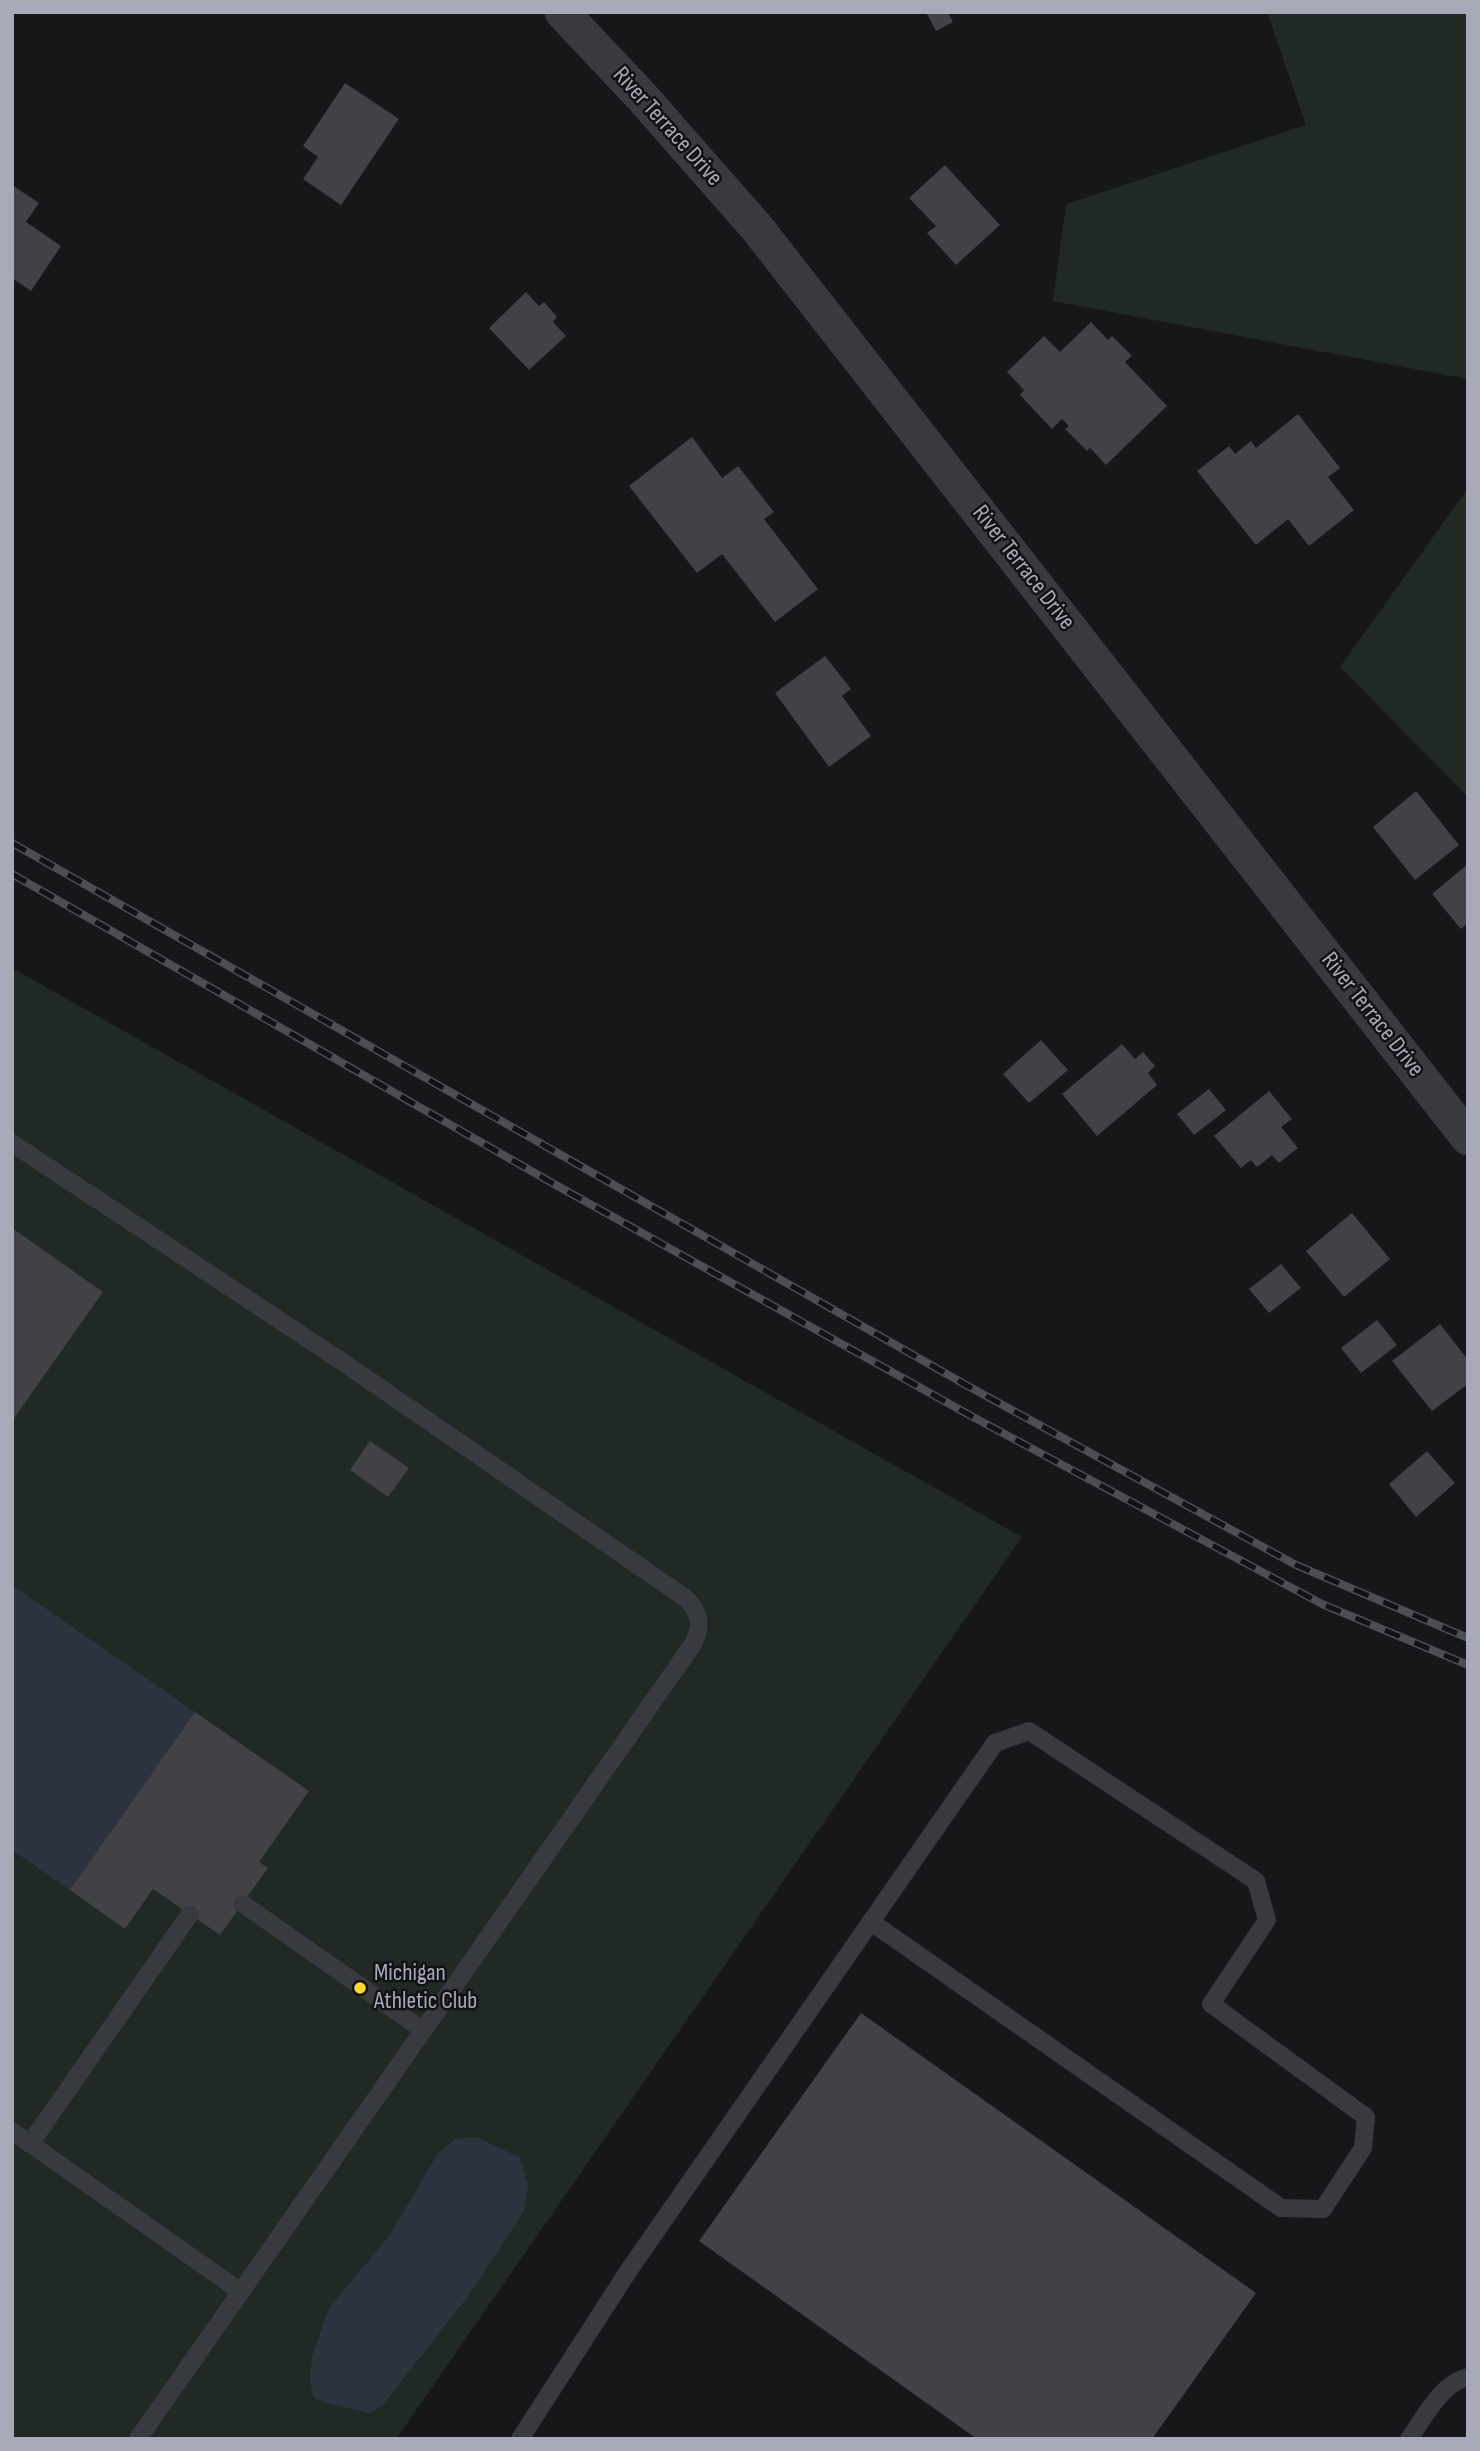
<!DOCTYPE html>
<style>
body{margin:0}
#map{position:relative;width:1480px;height:2451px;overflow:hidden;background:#171719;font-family:"Sofia Sans Condensed",sans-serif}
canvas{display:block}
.frame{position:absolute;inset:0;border:14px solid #a8aaba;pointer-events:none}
</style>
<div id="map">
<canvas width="1480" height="2451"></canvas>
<div class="frame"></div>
</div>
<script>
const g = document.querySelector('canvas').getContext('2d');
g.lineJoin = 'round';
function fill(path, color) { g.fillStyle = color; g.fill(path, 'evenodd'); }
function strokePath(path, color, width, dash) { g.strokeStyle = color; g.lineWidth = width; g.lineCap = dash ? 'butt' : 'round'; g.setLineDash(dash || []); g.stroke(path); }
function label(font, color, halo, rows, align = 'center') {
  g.font = font + ' "Sofia Sans Condensed",sans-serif'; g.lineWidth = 5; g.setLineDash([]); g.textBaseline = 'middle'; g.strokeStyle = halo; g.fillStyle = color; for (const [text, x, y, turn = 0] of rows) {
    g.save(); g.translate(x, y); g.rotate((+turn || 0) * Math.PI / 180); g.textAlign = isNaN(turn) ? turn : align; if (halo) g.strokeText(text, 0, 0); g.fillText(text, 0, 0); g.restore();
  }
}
fill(new Path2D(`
 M1267,12H1468V379L1053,301L1066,204L1306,125Z
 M1468,488V797L1340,667Z
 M12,968L1022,1537L396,2439H12Z`), '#202923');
fill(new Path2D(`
 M12,1585L195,1712L70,1890L12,1850Z
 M476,2137L519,2157L528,2184L524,2211L469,2295L382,2406L369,2413L327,2403L313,2397L310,2379L312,2357L329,2308L390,2235L438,2153L455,2139Z`), '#2c333e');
fill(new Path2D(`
 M930,12H948L953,22L936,31L927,14Z
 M345,83L399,119L341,205L303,179L318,157L303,146Z
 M945,165L1000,225L956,265L927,233L936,226L909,198Z
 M12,185L39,203L26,222L61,246L31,291L12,278Z
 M526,292L539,306L544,302L557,317L553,322L566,336L529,370L489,328Z
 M1091,322L1108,340L1112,336L1132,356L1125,362L1167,406L1106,465L1090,448L1087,451L1065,429L1069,426L1062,419L1052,429L1020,395L1024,390L1007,372L1044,336L1060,352Z
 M1298,414L1340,468L1328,477L1354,510L1309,546L1288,519L1256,545L1197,471L1229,446L1235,454L1251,441L1256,448Z
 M692,437L722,478L738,466L774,512L764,519L818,589L775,622L722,554L697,573L629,486Z
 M825,656L851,689L842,696L871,736L829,767L775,693Z
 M1416,791L1459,845L1415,880L1373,827Z
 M1468,864V923L1461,929L1432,894Z
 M1041,1040L1068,1070L1029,1103L1003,1074Z
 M1122,1044L1135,1059L1143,1052L1155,1066L1148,1073L1157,1085L1097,1136L1062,1094Z
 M1209,1089L1226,1110L1194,1135L1177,1114Z
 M1269,1091L1292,1119L1281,1127L1298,1148L1279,1163L1272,1155L1257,1167L1251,1160L1241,1168L1214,1136Z
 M1352,1213L1390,1259L1344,1297L1306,1251Z
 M12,1228L103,1292L12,1421Z
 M1281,1264L1301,1288L1269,1313L1249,1289Z
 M1377,1320L1397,1345L1361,1373L1341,1348Z
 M1440,1324L1468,1360V1384L1432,1411L1392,1361Z
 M370,1441L409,1468L388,1497L350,1470Z
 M1427,1451L1455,1483L1416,1517L1389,1484Z
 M195,1712L309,1791L259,1862L268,1868L220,1935L153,1889L125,1929L70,1890Z
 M861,2013L1256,2293L1152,2439H977L699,2241Z`), '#414146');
strokePath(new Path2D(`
 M12,1143L344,1363L684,1597C700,1611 703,1625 693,1644L138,2439
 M243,1904L423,2030
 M12,2131L240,2291
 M30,2144L190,1914
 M520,2439L629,2270L995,1743L1029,1731L1256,1881L1267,1920L1211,2004L1366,2117L1363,2148L1323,2209L1281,2208L871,1922
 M1409,2439C1424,2418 1441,2383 1468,2377`), '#393940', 18);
strokePath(new Path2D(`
 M562,12L642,97L757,228L1468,1138`), '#393940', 35);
const rail = new Path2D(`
 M12,843L966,1385L1296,1565L1468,1638
 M12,874L554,1184L973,1417L1322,1604L1468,1665`);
strokePath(rail, '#4c4d55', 8);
strokePath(rail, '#121214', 5, [16]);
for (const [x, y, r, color] of [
 [360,1988,7,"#ffd829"]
]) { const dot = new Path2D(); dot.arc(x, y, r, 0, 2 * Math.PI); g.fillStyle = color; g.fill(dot); strokePath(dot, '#121214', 2.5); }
label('24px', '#a8aaba', '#121214', [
 ["River Terrace Drive",667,127,48],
 ["River Terrace Drive",1023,568,52],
 ["River Terrace Drive",1372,1015,52]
]);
label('24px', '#a8aaba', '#121214', [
 ["Michigan",374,1974],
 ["Athletic Club",374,2002]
], 'left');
</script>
